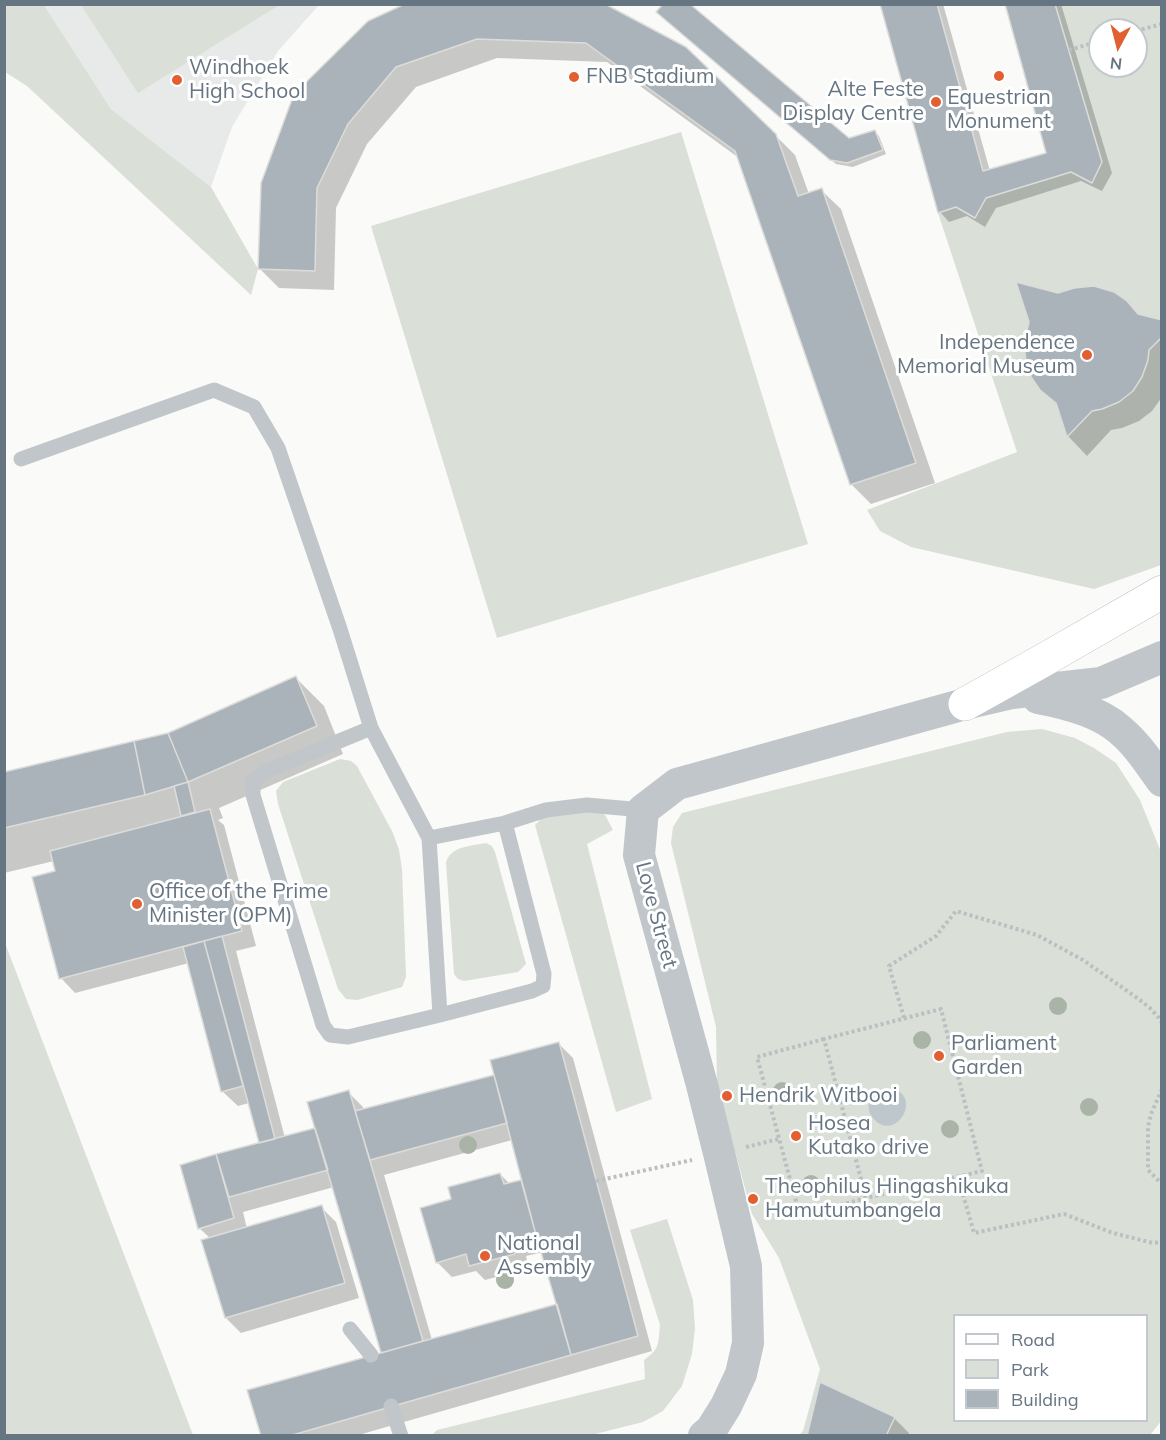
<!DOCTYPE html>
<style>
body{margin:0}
#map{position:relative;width:1166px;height:1440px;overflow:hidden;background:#fafaf8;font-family:Mulish,sans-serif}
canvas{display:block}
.frame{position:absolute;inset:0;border:6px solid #667582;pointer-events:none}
.legend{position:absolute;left:953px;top:1314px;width:195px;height:108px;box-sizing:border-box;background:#fff;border:2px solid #c2c8cd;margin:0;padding:8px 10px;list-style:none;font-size:18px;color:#667582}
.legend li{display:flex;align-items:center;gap:12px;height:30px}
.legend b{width:30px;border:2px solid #c2c8cd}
.north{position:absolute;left:1088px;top:18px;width:60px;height:60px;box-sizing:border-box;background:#fff;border:2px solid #c2c8cd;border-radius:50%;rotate:187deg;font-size:16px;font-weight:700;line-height:24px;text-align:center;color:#667582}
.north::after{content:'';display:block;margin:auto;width:21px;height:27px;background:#e15f31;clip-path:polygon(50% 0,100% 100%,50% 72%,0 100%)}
</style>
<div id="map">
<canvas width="1166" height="1440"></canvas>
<div class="frame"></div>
<ul class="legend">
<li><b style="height:8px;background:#fff"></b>Road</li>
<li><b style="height:16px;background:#dadfd7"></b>Park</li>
<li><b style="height:16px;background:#aab3b9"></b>Building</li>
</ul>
<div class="north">N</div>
</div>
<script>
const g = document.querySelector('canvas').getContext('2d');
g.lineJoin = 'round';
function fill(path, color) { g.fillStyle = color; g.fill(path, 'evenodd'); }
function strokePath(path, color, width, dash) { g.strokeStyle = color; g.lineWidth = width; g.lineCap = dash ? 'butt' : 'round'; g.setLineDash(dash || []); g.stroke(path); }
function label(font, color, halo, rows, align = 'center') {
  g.font = font + ' Mulish,sans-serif'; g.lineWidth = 6; g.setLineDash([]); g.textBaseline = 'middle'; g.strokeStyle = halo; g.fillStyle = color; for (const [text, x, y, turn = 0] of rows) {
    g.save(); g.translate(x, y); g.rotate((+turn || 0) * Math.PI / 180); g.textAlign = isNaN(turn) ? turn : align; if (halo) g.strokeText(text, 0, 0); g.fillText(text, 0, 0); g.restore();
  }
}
fill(new Path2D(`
 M44,5H319L278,51L232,127L211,187L111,109Z`), '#e8e9e9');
fill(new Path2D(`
 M4,5H44L111,109L211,187L258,269L251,295L27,86L5,72Z
 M81,5H279L138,93Z
 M1055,5H1161V565L1094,589L911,547L880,531L867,510L1017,452L938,213L956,207L975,218L986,198L1071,172L1092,182L1102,162ZM1100,30H1136V66H1100Z
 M681,132L808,544L497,638L371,226Z
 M1042,729L1075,738L1094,748L1116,763L1140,800L1161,852L1162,1420L1150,1435H799L803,1431L820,1369L779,1258L752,1214L717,1085L716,1027L671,843L673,827L682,813L1007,732ZM954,1316H1146V1420H954Z
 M340,759L351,761L357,766L393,833L399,850L402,869L406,977L402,987L357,1000L346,999L338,989L278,804L276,791L283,782Z
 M588,807L605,815L613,830L587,844L652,1099L616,1112L535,825L548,812Z
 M486,843L492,846L495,852L526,964L518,972L464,981L458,979L454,974L446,863C450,846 471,846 486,843Z
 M4,943H5L193,1435H5Z
 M667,1219L693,1300L695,1328L692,1354L682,1386L663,1411L643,1422L591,1435H432L437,1430L645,1379L644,1360C660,1349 658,1344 660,1325L630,1230Z`), '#dadfd7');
fill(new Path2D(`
 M885,1088C928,1090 896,1146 873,1118C863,1106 872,1092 885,1088Z`), '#bdc7cc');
fill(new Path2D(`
 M602,4L775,135L795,155L809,194L821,190L841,209L935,483L871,504L851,484L739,158L607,62L497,58L416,87L367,144L336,208L334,290L279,288L259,268L369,23Z
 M881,4H943L990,171L1048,155L1006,4H1061L1112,173L1102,191L1081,181L996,208L985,227L967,216L949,222L940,212Z
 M662,17L849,140L875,132L879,136L886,154L853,167L836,164Z
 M1139,315L1162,321V397L1152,411L1139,421L1122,428L1111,430L1087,456L1068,436L1058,406L1041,389Z
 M296,678L324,706L343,754L219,808L223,818L218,820L224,825L256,946L236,951L285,1138L317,1129L348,1092L363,1107L364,1110L496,1076L558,1043L573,1058L652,1351L355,1436H262L383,1354L334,1187L243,1212L247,1229L321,1207L336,1222L359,1298L241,1333L226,1318L211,1239L199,1228L182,1166L261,1144L249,1103L238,1106L223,1092L189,963L75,993L61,978L57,872L54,861L4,873V774L168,734ZM512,1140L523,1181L510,1184L500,1174L453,1200L437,1262L452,1277L476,1271L485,1280L529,1268L526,1256L543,1252L558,1305L432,1340L384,1175Z
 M894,1418L909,1433L907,1436H808Z`), '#0003');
const building = new Path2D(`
 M405,4H605L686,47L776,134L798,196L822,188L916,463L850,485L735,151L586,43L477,39L396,67L348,124L317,188L315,271L258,269L261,183L294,94L368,21Z
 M663,4H690L849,138L875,130L883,150L847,163L830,160L656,12Z
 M880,4H937L983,171L1046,153L1005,4H1055L1102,162L1092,183L1071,172L986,198L975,218L956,207L938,213Z
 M1016,282L1058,293L1074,288L1094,286L1114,292L1127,301L1138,314L1162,320V337L1149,350L1148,360L1142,377L1133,391L1119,402L1102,409L1092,411L1067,437L1056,403L1040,390L1031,377L1026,362L1024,343L1029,322Z
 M296,676L317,726L188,782L168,733Z
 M168,733L188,782L145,795L134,741Z
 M134,741L145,795L4,828V772Z
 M188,782L195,812L181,816L174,786Z
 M210,809L242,931L59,979L32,877L55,871L50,851Z
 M222,936L275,1139L259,1143L204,941Z
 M204,941L243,1086L221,1092L183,947Z
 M559,1042L638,1336L571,1355L536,1235L490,1060Z
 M494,1075L507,1123L370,1160L355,1111Z
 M349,1090L423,1341L381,1353L307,1102Z
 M315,1128L328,1170L229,1197L216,1154Z
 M216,1154L234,1218L198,1229L180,1165Z
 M500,1173L504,1184L521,1180L536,1235L512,1241L515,1254L469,1266L466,1254L436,1263L420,1208L451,1199L448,1187Z
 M322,1205L345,1283L225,1318L201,1240Z
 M557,1304L571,1355L289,1436H261L247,1390Z
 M820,1382L895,1417L886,1436H807Z`);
fill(building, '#aab3b9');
strokePath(building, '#dcdcda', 1.5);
const secondary = new Path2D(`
 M965,704L1042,661L1162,592`);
strokePath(secondary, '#b6bbc0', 34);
strokePath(new Path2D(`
 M1136,31L1162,24
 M1069,50L1100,41
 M904,1018L889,966L936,936L956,911L1037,935L1083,960L1140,1000L1151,1009L1159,1018L1162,1023
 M824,1039L757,1057L800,1216L866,1198L982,1171L941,1009L824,1039L866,1198
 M1162,1089L1151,1114L1148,1127V1170L1162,1184
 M746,1147L779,1139
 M958,1177L974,1233L1064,1214L1113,1233L1153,1243L1162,1242
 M596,1181L692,1160`), '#bcbfc2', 4, [3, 3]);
strokePath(new Path2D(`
 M21,459L214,390L254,407L278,448L340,629L371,728
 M429,838L505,823
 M440,1015L429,838L371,728L264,772L253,781V795L323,1025L330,1035L348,1037L440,1015L532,991L543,986L544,974L505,823L546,810L587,805L643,810
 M350,1329L371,1355
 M391,1406L401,1436`), '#c1c6ca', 15);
strokePath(new Path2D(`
 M1038,698C1065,703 1099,711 1120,730C1137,744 1149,763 1162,781
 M704,1436L711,1430L726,1406L741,1374L748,1343L746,1266L719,1153L702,1085L639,855L643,810L677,784L965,704L1012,693L1101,683L1162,657`), '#c1c6ca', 32);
strokePath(secondary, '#fff', 33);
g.fillStyle = '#a9b4a7';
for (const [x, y] of [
 [1058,1006],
 [922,1040],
 [782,1091],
 [1089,1107],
 [950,1129],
 [468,1145],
 [811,1184],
 [505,1280]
]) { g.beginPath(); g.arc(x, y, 9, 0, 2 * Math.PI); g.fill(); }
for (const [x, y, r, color] of [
 [999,76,6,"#e15f31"],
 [574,77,6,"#e15f31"],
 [177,80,6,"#e15f31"],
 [936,102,6,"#e15f31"],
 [1087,355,6,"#e15f31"],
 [137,904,6,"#e15f31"],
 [939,1056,6,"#e15f31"],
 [727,1096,6,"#e15f31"],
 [796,1136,6,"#e15f31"],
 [753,1199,6,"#e15f31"],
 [485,1256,6,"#e15f31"]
]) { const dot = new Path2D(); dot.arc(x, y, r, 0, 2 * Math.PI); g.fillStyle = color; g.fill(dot); strokePath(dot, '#fff', 2); }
label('21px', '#667582', '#fff', [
 ["Windhoek",189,68],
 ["High School",189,92],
 ["FNB Stadium",586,77],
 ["Alte Feste",924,90,"right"],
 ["Display Centre",924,114,"right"],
 ["Equestrian",999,98,"center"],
 ["Monument",999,122,"center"],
 ["Independence",1075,343,"right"],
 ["Memorial Museum",1075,367,"right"],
 ["Office of the Prime",149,892],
 ["Minister (OPM)",149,916],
 ["Parliament",951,1044],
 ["Garden",951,1068],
 ["Hendrik Witbooi",739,1096],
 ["Hosea",808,1124],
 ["Kutako drive",808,1148],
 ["Theophilus Hingashikuka",765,1187],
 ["Hamutumbangela",765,1211],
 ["National",497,1244],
 ["Assembly",497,1268]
], 'left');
label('21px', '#667582', '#fff', [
 ["Love Street",656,915,75]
]);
</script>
